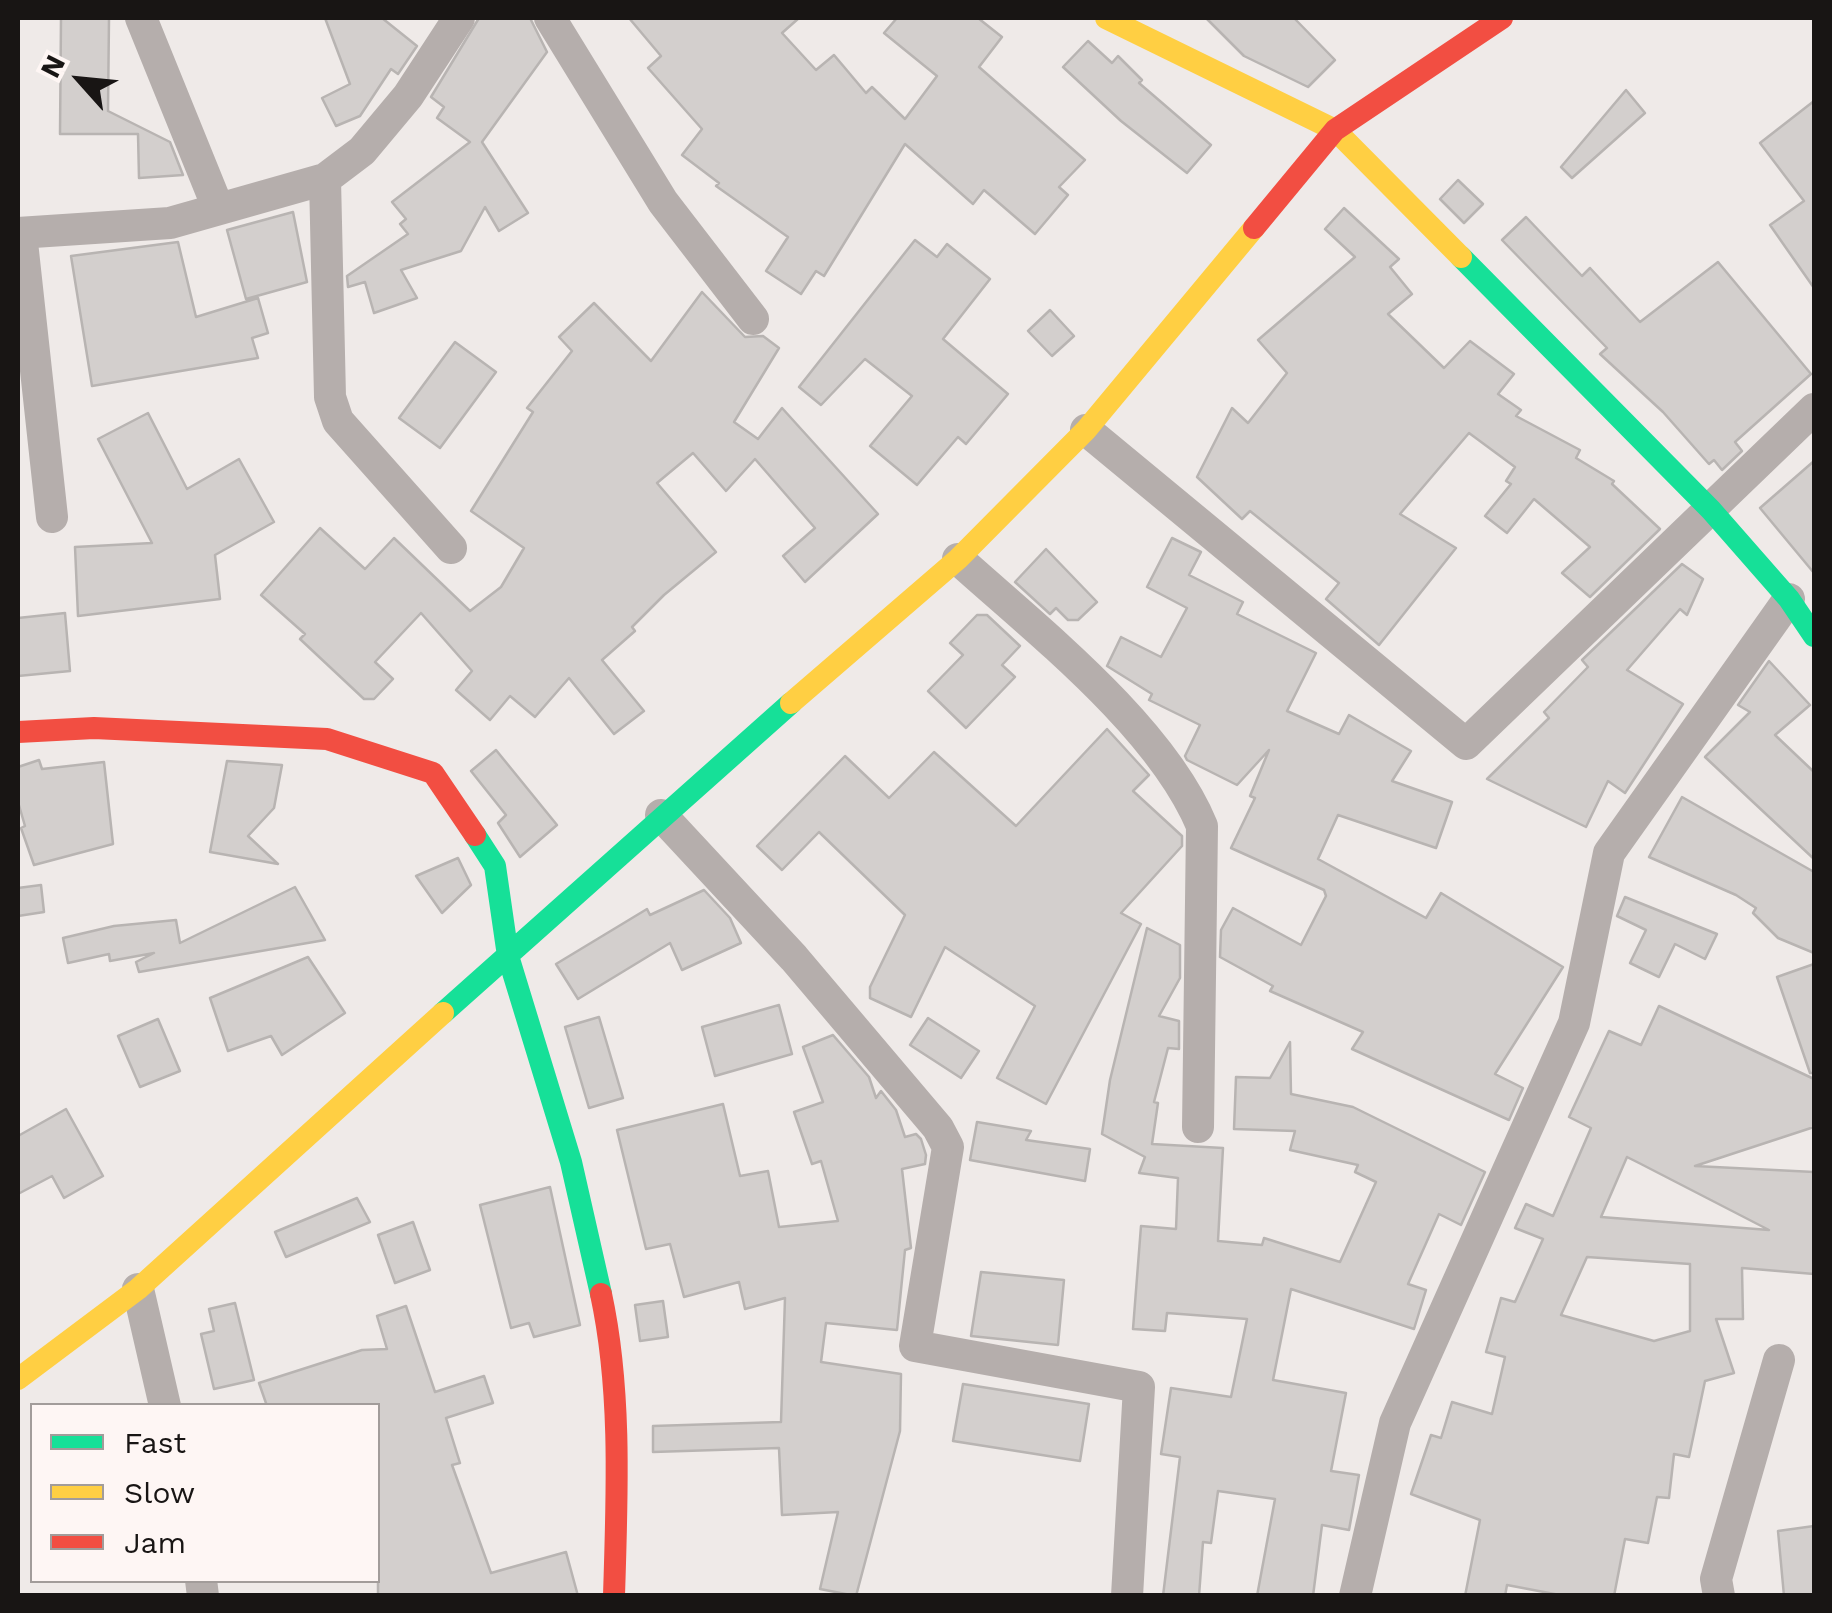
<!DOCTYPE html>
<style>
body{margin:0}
#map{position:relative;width:1832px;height:1613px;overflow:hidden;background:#efeae8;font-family:"Work Sans",sans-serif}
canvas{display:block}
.frame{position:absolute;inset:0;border:20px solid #181514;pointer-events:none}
.legend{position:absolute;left:30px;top:1403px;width:350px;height:180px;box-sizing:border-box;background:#fef6f4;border:2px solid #a29c9a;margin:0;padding:12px 18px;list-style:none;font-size:30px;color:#181514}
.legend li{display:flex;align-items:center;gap:20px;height:50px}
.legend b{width:50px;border:2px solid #a29c9a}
.north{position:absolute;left:30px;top:30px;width:100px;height:100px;-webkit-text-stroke:8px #fef6f4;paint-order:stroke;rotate:297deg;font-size:28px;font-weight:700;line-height:40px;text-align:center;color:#181514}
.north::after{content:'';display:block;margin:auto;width:35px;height:45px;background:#181514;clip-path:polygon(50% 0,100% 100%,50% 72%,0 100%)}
</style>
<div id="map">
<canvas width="1832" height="1613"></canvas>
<div class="frame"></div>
<ul class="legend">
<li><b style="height:12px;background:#16e098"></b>Fast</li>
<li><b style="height:12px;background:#ffcf43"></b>Slow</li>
<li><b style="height:12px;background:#f24e42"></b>Jam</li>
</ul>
<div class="north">N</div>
</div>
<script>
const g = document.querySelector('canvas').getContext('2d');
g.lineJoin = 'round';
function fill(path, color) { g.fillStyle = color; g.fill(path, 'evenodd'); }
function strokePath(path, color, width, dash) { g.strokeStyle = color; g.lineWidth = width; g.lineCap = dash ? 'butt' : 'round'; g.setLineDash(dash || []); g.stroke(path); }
const building = new Path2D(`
 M61,18H109L108,111L170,142L183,175L139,178L138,134H60Z
 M325,18H382L417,46L398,74L391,69L360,116L336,126L322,98L350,84Z
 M479,18H530L547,52L482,142L528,213L499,231L485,207L461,251L401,270L417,298L374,313L365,282L348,287L347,276L408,234L400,224L406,219L392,202L470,142L437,118L444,107L431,97Z
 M629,18H799L782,33L816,70L834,55L866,93L872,87L905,119L937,76L884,33L897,18H978L1002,37L979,67L1085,160L1059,187L1068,195L1035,234L984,190L973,204L905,144L824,276L816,271L801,294L766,271L788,237L716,186L719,183L682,155L702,129L648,68L661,56Z
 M1206,18H1294L1335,60L1308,87L1244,56Z
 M1088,41L1112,63L1118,56L1142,80L1139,83L1211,145L1187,173L1121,121L1063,67Z
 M1626,90L1645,113L1572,178L1561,167Z
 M1814,101V288L1770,225L1804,201L1760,143Z
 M1458,180L1483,204L1464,223L1440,199Z
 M1344,208L1399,259L1390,267L1412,294L1388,314L1444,368L1470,341L1514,374L1498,394L1521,410L1516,416L1580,450L1576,458L1614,481L1612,484L1660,529L1590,597L1562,573L1590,547L1534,499L1507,533L1485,516L1511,484L1506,481L1515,467L1469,433L1400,514L1456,548L1379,645L1326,599L1339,583L1250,511L1242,519L1197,477L1232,408L1248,423L1287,373L1258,340L1355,257L1325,229Z
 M293,212L307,282L246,299L227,230Z
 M1526,217L1582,276L1590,268L1640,322L1718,262L1811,374L1735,442L1742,451L1722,470L1714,460L1709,464L1663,412L1600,354L1607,348L1502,240Z
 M915,240L937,257L947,244L990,279L943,339L1008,394L966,444L958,437L917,485L870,446L912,396L865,359L821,405L799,387Z
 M178,242L196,317L258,298L268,333L252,338L258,358L92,386L71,256Z
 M702,292L745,337L763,336L779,348L734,422L758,439L782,408L878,514L805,582L783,556L815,528L755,459L726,491L693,453L657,483L716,552L664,595L632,627L635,631L602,660L644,711L614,734L569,678L535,717L510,696L490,720L456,690L472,671L421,613L375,662L393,679L374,699H364L300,639L305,634L261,595L320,528L365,569L394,538L470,611L501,587L524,548L471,511L533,412L527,408L572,351L559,337L594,303L651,361Z
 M1050,310L1074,336L1052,356L1028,331Z
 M455,342L496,372L440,448L399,418Z
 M148,413L187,489L239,459L274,522L215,555L220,599L78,616L75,547L152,543L98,439Z
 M1814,461V573L1760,508Z
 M1172,538L1201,552L1189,575L1243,602L1237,614L1316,653L1287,711L1339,734L1349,715L1411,751L1392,781L1452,802L1436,848L1338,815L1318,859L1426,918L1441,893L1563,967L1495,1074L1523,1088L1509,1120L1352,1049L1363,1032L1270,991L1273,986L1220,957L1221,930L1233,908L1301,945L1326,896L1324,890L1231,848L1255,798L1250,796L1269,750L1237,785L1187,760L1185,756L1200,725L1149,700L1152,694L1107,666L1121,637L1161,657L1187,608L1147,587Z
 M1046,549L1097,602L1078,620H1068L1056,608L1050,614L1015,582Z
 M1682,564L1703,579L1687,615L1680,609L1627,670L1683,704L1625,793L1608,781L1586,827L1487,779L1549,718L1544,712L1588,667L1582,660Z
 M65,613L70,671L18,676V618Z
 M977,615H987L1020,646L1002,665L1015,677L966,728L928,691L963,655L950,643Z
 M1769,661L1810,705L1775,735L1814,772V859L1705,757L1750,712L1738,705Z
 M1107,729L1149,775L1133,791L1182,836V846L1121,913L1141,924L1046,1104L997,1078L1035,1006L945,947L911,1017L870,998V987L905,915L819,832L782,870L757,846L845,756L889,798L934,752L1016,826Z
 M496,750L557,825L520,857L498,823L506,815L471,771Z
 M39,760L42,769L104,762L113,844L34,865L21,828L25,826L18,802V767Z
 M227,761L282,765L274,808L248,836L278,864L210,852Z
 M1682,797L1814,872V953L1778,938L1753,913L1756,908L1736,895L1649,857Z
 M458,858L471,885L442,913L416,876Z
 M41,885L44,912L18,916V888Z
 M295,887L325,940L139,972L136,962L154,953L110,961L109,954L68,963L63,938L114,926L176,920L180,943Z
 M704,890L730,918L741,943L682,970L670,943L578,999L556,964L647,909L650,915Z
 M1625,897L1717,934L1705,959L1675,944L1659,977L1630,963L1646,930L1617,916Z
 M1147,928L1180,945V978L1159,1016L1179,1021V1049L1168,1048L1154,1102L1158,1103L1152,1144L1223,1148L1218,1241L1262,1245L1264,1238L1340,1262L1376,1182L1355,1172L1358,1165L1290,1150L1295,1131L1234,1129L1236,1077L1270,1078L1290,1042L1291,1094L1353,1107L1485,1172L1461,1225L1439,1214L1408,1284L1426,1290L1414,1329L1291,1289L1273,1380L1346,1393L1331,1471L1359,1475L1349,1530L1322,1525L1313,1596H1257L1275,1499L1218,1491L1211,1543L1203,1542L1199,1596H1163L1180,1457L1161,1454L1171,1388L1231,1397L1247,1319L1167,1313L1165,1331L1133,1329L1141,1226L1176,1229L1178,1178L1139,1173L1145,1157L1102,1134L1110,1080Z
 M308,957L345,1013L282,1055L271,1036L228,1051L210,998Z
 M1814,964V1073H1810L1777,977Z
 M779,1005L792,1054L715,1076L702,1027Z
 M1659,1006L1814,1079V1127L1695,1166L1814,1172V1274L1742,1268L1743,1319H1716L1734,1373L1705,1381L1689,1457L1674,1454L1669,1498L1657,1497L1648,1543L1625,1539L1614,1596H1565L1507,1585L1505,1596H1465L1480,1520L1411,1494L1431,1435L1441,1438L1452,1402L1492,1414L1505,1357L1486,1352L1501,1298L1515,1302L1543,1239L1515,1228L1526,1204L1553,1216L1591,1128L1569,1117L1609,1031L1641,1045ZM1627,1157L1639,1163L1769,1230L1601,1217ZM1587,1257L1690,1264V1331L1654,1341L1561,1315Z
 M599,1017L623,1098L589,1108L565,1027Z
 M928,1018L979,1051L961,1078L910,1045Z
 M158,1019L180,1071L140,1087L118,1036Z
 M833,1035L869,1077L876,1098L881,1091L896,1110L905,1137L916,1134L921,1139L926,1155L925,1164L902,1169L911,1248L905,1250L897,1330L826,1323L821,1362L901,1374L900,1431L856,1596L820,1589L838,1512L782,1515L779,1448L653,1452V1426L781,1422L785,1298L745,1309L739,1282L684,1297L670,1244L646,1249L617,1130L723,1104L740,1176L768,1171L779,1227L838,1221L821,1161L812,1164L794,1112L823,1102L803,1047Z
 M66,1109L103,1176L64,1198L52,1176L18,1194V1136Z
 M977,1122L1031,1131L1026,1140L1090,1149L1085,1181L970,1160Z
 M550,1187L580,1325L534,1337L529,1323L511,1328L480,1205Z
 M357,1198L370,1222L286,1257L275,1232Z
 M413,1222L430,1270L395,1283L378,1235Z
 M981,1272L1064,1280L1058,1345L971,1336Z
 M663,1301L668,1337L640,1341L635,1305Z
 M235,1303L254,1380L214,1389L201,1334L214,1331L209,1309Z
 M406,1306L435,1392L484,1376L493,1403L446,1418L460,1463L452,1465L491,1573L566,1552L578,1596H378V1406H267L259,1383L362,1350L387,1349L377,1316Z
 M963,1384L1089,1404L1080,1461L953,1441Z
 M1814,1526V1596H1784L1778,1531Z`);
fill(building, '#d3cfcd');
strokePath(building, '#b8b4b2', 2.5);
strokePath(new Path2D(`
 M141,18L218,208
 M550,18L663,202L753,319
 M325,179L330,397L338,421L451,548
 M18,233L170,223L325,179L362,151L408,96L459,18
 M21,233L52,517
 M1086,430L1466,744L1814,409
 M958,559C1038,631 1161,727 1202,826L1198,1127
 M661,815L794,958L938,1128L948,1147L915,1346L1139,1387L1127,1596
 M138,1289L165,1406
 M201,1580L203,1596
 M1355,1596L1395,1423L1574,1023L1609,853L1789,599
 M1719,1596L1716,1579L1779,1360`), '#b5aeac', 32);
strokePath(new Path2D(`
 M1461,257L1711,510L1789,599L1814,636
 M475,835L495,866L508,956L571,1162L601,1294
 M443,1013L791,703`), '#16e098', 22);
strokePath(new Path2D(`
 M1106,18L1335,130L1461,257
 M791,703L958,559L1086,430L1254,228
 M18,1379L138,1289L443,1013`), '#ffcf43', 22);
strokePath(new Path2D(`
 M1254,228L1335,130L1502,18
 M18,732L94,728L327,739L433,773L475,835
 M601,1294C622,1391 617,1497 614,1596`), '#f24e42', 22);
</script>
